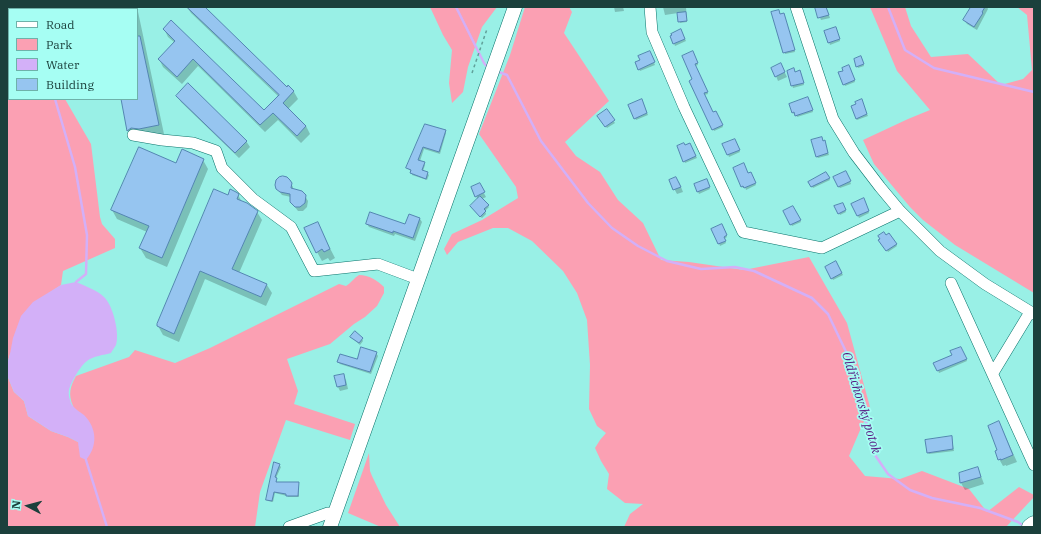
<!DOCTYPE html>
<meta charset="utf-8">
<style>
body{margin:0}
#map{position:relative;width:1041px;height:534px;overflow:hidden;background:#99f0e6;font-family:"IBM Plex Serif",serif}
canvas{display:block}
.frame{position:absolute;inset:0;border:8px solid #1b403c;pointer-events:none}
.legend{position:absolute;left:8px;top:8px;width:130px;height:92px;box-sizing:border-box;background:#a6fef3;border:1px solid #6eb2aa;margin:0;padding:5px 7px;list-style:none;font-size:12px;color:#1b403c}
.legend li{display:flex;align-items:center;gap:8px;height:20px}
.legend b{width:20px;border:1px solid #6eb2aa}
.north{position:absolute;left:8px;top:486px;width:40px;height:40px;-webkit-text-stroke:3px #a6fef3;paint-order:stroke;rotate:276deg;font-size:11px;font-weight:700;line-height:16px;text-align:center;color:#1b403c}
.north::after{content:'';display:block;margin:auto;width:14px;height:18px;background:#1b403c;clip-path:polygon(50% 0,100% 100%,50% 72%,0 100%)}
</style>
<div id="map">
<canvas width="1041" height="534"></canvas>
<div class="frame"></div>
<ul class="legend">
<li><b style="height:5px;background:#fff"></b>Road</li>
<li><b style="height:11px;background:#fba0b3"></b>Park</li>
<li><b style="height:11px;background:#d3b0f8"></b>Water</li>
<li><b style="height:11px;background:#96c5f0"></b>Building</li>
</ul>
<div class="north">N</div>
</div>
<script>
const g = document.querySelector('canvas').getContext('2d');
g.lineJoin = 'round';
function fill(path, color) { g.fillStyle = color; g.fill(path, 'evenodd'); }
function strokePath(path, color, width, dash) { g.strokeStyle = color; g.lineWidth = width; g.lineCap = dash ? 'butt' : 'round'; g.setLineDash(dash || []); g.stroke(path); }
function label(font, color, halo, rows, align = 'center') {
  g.font = font + ' "IBM Plex Serif",serif'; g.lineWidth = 3.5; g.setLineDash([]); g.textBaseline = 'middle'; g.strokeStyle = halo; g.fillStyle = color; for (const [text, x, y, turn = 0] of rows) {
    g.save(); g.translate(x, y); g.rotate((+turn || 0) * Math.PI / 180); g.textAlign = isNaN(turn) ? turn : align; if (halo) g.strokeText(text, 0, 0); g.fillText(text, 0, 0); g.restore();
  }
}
fill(new Path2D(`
 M7,7H34L35,9H9V99H65L91,144L100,217L102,224L115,239V248L63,271L61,285L49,293L10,354L7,365Z
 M430,7H497L482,27L468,67L463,92L452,103L449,83L452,50L443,35Z
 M525,7H569L572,12L564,33L609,101L565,142L576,156L600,172L618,200L643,223L661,260L689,262L744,270L809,257L847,323L870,407L849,456L865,476L900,479L922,471L969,489L987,512L1019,487L1034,495V497L1006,527H624L630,514L643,504L625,503L607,489L609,474L601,461L595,448L600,440L606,433L597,426L589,409L590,365L587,320L577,293L563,271L532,241L508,228H493L458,242L447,255L444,249L452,234L482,220L518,198L516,187L479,134L510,55Z
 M870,7H905L911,26L931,57L968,54L1001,85L1023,79L1032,70L1027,15L1017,7H1034V293L955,245L923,220L910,207L874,164L863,140L908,119L930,110L897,71Z
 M359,275C369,275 377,280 384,287V293L377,306L365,317L354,324L330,344L287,359L298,391L294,404L355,424L350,440L286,420L260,492L255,527H7V375L14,392L24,401L28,416L51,431L68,437L78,442L80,457L73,406C68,394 70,387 76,376L129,357L135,350L175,363L210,348L339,284L346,286C351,283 354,278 359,275Z
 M369,453L370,471L372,476L386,505L400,527H381L348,513Z`), '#fba0b3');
fill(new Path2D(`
 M76,282C85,286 97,290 104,297C113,305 120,334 116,345C114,348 112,351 111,353C104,355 93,356 87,361C81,365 71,382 69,390C68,395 70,401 72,405C75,409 80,412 84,415C97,428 98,446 86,460L80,457L78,442L68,437L51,431L28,416L24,401L14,392L7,375V365L10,354L13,338L21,316L33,302L61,285Z`), '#d3b0f8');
fill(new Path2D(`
 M102,7H137L164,134L133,140L128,131L122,99H137V9H102Z
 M187,7H204L287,88L288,87L294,92L298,99L288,109L306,126L310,134L301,143L278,120L265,132L198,66L182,84L163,67L159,59L175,43L168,37L164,29L264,112L279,97L191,13Z
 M614,7H623L624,11L615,12Z
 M663,7H686L687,22L680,23L678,13L665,15Z
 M816,7H826L830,18L821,20Z
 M972,7H987L988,9L977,30L967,24L964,20Z
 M779,11L780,15L784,16L795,52L785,54Z
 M681,30L686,41L675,46L671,36Z
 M837,30L840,41L830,45L825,31Z
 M649,52L655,65L640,71L636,63L642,61Z
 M694,54L698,65L695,66L708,94L704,95L713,114L715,112L723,127L714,131L691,81L694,80Z
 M862,59L864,66L858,68L857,66Z
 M850,68L855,82L845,86L844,84Z
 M783,69L787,77L778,81L776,76Z
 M788,71L801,73L804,85L793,88Z
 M177,96L246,141L250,147L239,158L181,102Z
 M809,100L813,112L797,117L796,114H794L793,113Z
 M643,102L648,115L636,120L635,118Z
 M862,103L868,116L857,120L856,118Z
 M606,111L615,123L607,128L599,118Z
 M445,131L446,133L440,154L424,149L420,161L424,163L425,165L423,171L427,173L429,175L427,180L412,175V172L407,168L415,148Z
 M822,138L825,143L829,155L818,158L817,157Z
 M734,140L740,152L729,157L724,145Z
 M690,144L697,158L685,163L678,147Z
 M203,160L208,169L167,267L146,258L140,248L147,232L117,219L112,210L177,164Z
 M846,172L851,184L840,188L839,187Z
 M750,173L756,185L746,190L745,187L743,188L742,186L748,174Z
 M826,173L830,180L813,188L809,182Z
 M706,180L710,189L699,194L695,185Z
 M670,181L679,182L683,192L677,194Z
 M290,182L293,187V190L305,196L308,201L307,207L303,211H298L291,202V197L282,195L276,187Z
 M479,184L486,197L482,199L489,207L485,211L486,214L482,218L472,208L478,200L472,188Z
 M238,195L242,202L257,212L262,220L239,273L267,285L272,293L266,306L205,279L179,342L163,335L158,326L228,196Z
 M863,200L869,213L859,218L852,204Z
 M842,204L846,212L840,215L836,207Z
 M793,207L801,222L792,226L784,212Z
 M420,219L422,222L415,241L395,234L394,236L369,227L367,224L406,226Z
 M317,223L335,258L330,261L328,258L322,261L317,252Z
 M722,226L727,237L724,239L726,243L720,246L713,229Z
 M889,234L897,246L888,252L880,240Z
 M836,262L843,275L833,280L826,267Z
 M352,338L362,339L363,341L360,345Z
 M962,350L967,361L939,373L935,363L953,355Z
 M376,353L378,356L371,374L340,364L338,362L357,360Z
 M343,375L346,380L348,389L340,391L338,387Z
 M999,422L1017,462L1006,466V465L1003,466L999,459Z
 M952,439L954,451L929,454L928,453Z
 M274,463L279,465L281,467L276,478L277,483H298L299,497H288L287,496L275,493L273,502L268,501L267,500Z
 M978,468L984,484L965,490L961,483L960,474Z`), '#0003');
strokePath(new Path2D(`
 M7,7L9,11
 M456,7L484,63L488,68
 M888,7L905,50L934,68L1034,92
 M496,71L507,75L541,141L588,203L612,228L638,246L667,261L701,269L735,267L754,271L812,298L828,314L849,358L875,455L888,474L910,490L932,498L980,508L1018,522L1025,527
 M55,99L75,167L87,235L86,274L76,282
 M86,460L107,527`), '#d3b0f8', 2.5);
const building = new Path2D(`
 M187,7H205L287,87L288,85L294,91L283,103L306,126L297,136L273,113L260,125L193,59L177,77L158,59L175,41L163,29L171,20L264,110L279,95Z
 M815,7H826L829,15L818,18Z
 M971,7H985L982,12L983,13L974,27L963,20Z
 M779,10L780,14L784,13L795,50L783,53L771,12Z
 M686,12L687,21L678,22L677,13Z
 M836,27L840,39L828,43L824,31Z
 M681,29L685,39L673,44L670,36L672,35L671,34Z
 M137,36H140L159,125L139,129L131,128L127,131L121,99H137Z
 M650,51L655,62L638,70L635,62L640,60L638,56Z
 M693,51L698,63L695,64L708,92L704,93L713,112L716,111L723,125L712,130L689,81L692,79L682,56Z
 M861,56L864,64L856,67L854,59Z
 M781,63L785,72L775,77L771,68Z
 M849,65L855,80L843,85L838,72L843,71L842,68Z
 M794,68L795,72L800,70L804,83L791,86L787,71Z
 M188,83L247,141L235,153L176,96Z
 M808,97L813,110L795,116L794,112L792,113L789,104Z
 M642,99L647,113L634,119L628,105Z
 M862,99L867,114L856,119L851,106L856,104L855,102Z
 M607,109L615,120L605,127L597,116Z
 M425,124L446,130L439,152L423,147L418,160L425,162L422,170L428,172L426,179L410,173L411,170L406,168Z
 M822,137L823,141L825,140L828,153L816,157L811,140Z
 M735,139L740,150L727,155L722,144Z
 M684,143L685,145L690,143L696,156L683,162L677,146Z
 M139,147L176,163L182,149L204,159L162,258L139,248L149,226L111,210Z
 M744,163L748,173L751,172L756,183L744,188L743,186L741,187L733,168Z
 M846,171L851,181L838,187L833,177Z
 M826,172L830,178L811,187L808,182Z
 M283,176L287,177L290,180L292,183L291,188L302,191L306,195L305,203L300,207H295L290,202V194L280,192L276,189L275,185L276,180L279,177Z
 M676,177L681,187L673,190L669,180Z
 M707,179L710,187L697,192L694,184Z
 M480,183L485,192L475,197L471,187Z
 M214,189L228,195L230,189L236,192L239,194L237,199L247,203L258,211L232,269L267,284L261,297L200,271L174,334L157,326V324Z
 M480,196L489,205L484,209L486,211L480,217L470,206Z
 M864,198L869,211L857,216L851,204Z
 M843,203L846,210L838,214L834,206Z
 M793,206L801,220L790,225L783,211Z
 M370,212L405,224L409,214L420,218L413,238L393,231V233L366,224Z
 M318,222L330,249L324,252L322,249L316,253L304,228Z
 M722,224L727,235L724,237L726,241L718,244L711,229Z
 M884,232L886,235L889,233L897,244L886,251L878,240L880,239L878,236Z
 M836,261L842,273L831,279L825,267Z
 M355,331L363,338L359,343L350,337Z
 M361,347L377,352L370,372L337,362L340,354L357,359Z
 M961,347L967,359L937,371L933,363L952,355L950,351Z
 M344,374L346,385L337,387L334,376Z
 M999,421L1013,455L1001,460V459L998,460L995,451L997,450L988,426Z
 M952,436L953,449L927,453L925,440Z
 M274,462L280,464L275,477L277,478L276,482H299L298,496H286V494L274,492L272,501L266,500Z
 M978,467L981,477L960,483L959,473Z`);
fill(building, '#96c5f0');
strokePath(building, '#5485b1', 1);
const minor = new Path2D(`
 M650,7L652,32L684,107L743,232L822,248L900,211
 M796,7L833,119L854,153L880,187L900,211L940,251L985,284L1034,314
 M133,135L162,140L193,143L216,151L222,168L253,199L291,227L314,271L378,264L418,279
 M951,283L1034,465
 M993,373L1030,312
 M289,527L328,513L334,515`);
const major = new Path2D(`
 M330,527L515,7`);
const highway = new Path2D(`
 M1030,527L1034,524`);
strokePath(minor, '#08736b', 12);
strokePath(major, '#08736b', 15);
strokePath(highway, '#08736b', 17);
strokePath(new Path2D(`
 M472,73L487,29`), '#61a19a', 1.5, [3, 3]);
strokePath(minor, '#fff', 11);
strokePath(major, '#fff', 14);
strokePath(highway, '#fff', 16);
label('italic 13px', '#591e84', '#a6fef3', [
 ["Oldřichovský potok",861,403,73]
]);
</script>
